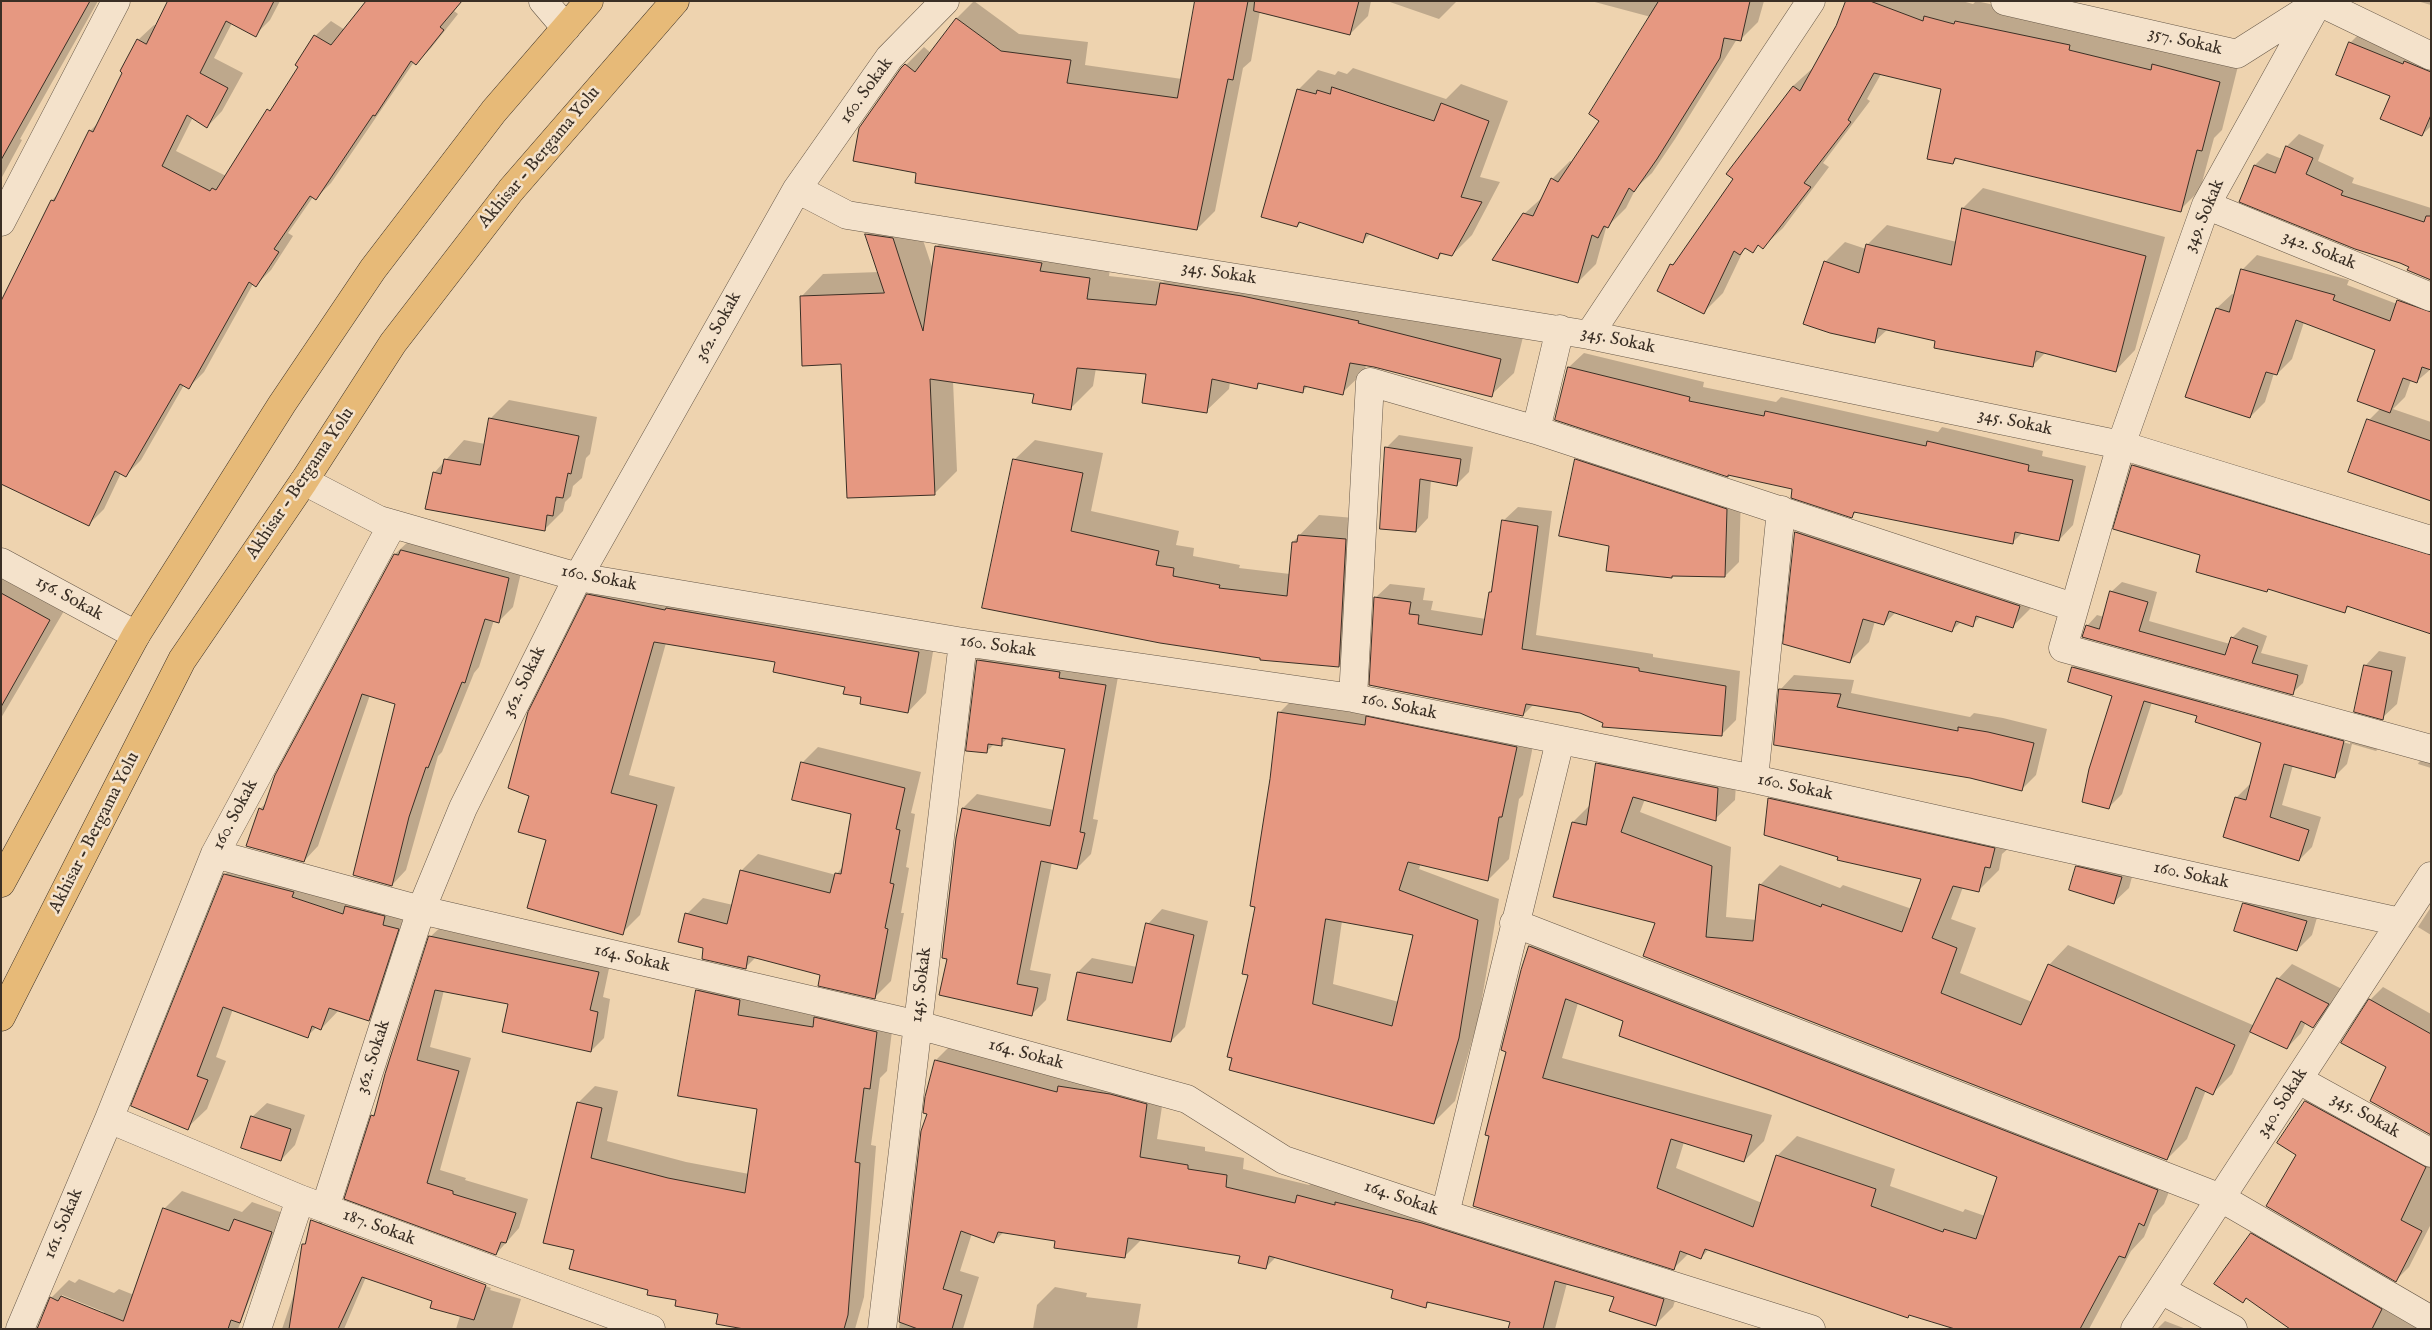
<!DOCTYPE html>
<style>
body{margin:0}
#map{position:relative;width:2432px;height:1330px;overflow:hidden;background:#eed3af;font-family:"IM FELL English",serif}
canvas{display:block}
.frame{position:absolute;inset:0;border:2px solid #3a2f25;pointer-events:none}
</style>
<div id="map">
<canvas width="2432" height="1330"></canvas>
<div class="frame"></div>
</div>
<script>
const g = document.querySelector('canvas').getContext('2d');
g.lineJoin = 'round';
function fill(path, color) { g.fillStyle = color; g.fill(path, 'evenodd'); }
function strokePath(path, color, width, dash) { g.strokeStyle = color; g.lineWidth = width; g.lineCap = dash ? 'butt' : 'round'; g.setLineDash(dash || []); g.stroke(path); }
function label(font, color, halo, rows, align = 'center') {
  g.font = font + ' "IM FELL English",serif'; g.lineWidth = 5; g.setLineDash([]); g.textBaseline = 'middle'; g.strokeStyle = halo; g.fillStyle = color; for (const [text, x, y, turn = 0] of rows) {
    g.save(); g.translate(x, y); g.rotate((+turn || 0) * Math.PI / 180); g.textAlign = isNaN(turn) ? turn : align; if (halo) g.strokeText(text, 0, 0); g.fillText(text, 0, 0); g.restore();
  }
}
fill(new Path2D(`
 M1,1H98L20,139L22,140L1,179Z
 M169,1H280L270,20L255,35L232,23L214,58L243,73L222,111L207,127L193,117L176,151L226,176L299,67L315,36L331,21L345,30L368,1H462L454,11L458,14L431,48L416,63L414,62L331,183L316,198L313,197L288,233L293,236L271,270L256,285L253,284L204,372L189,387L184,385L141,460L126,475L121,473L104,509L89,524L4,298L52,200L58,194L90,131L100,121L138,40L154,25L157,26Z
 M974,1L1019,34L1088,42L1085,65L1182,79L1196,1H1371L1368,16L1350,34L1260,11L1251,61L1243,68L1215,211L1197,229L918,172L902,69L924,47L931,53L956,19Z
 M1387,1H1457L1439,19Z
 M1591,1H1764L1758,22L1740,40L1737,39L1675,139L1652,173L1636,188L1626,208L1606,228L1596,264L1578,282L1524,214L1544,196L1552,179L1570,161L1573,163L1601,120L1651,17Z
 M1847,1H1962L1973,4L1976,1L2089,25L2239,62L2222,130L2214,138L2200,190L2180,210L1958,157L1953,163L1942,89L1881,74L1867,99L1870,101L1823,163L1829,167L1783,228L1763,247L1759,245L1752,251L1745,247L1723,293L1703,313L1672,265L1683,253L1735,178L1793,86L1814,67L1837,27Z
 M2417,1H2431V5Z
 M2363,30L2431,54V126L2422,135L2350,43Z
 M1353,68L1446,99L1461,84L1508,101L1480,177L1500,182L1472,235L1452,255L1443,252L1438,258L1371,233L1363,241L1302,222L1297,226L1298,90L1318,70L1335,75L1338,71L1347,74Z
 M2299,134L2324,145L2318,161L2354,178L2352,183L2431,208V259L2240,201L2255,165L2267,153L2282,159L2287,146Z
 M1983,188L2165,237L2135,350L2116,370L2046,352L2032,366L1888,329L1874,342L1825,262L1845,242L1866,249L1867,245L1887,225L1957,242L1963,208Z
 M889,212L915,216L933,270L936,247L959,224L1112,256L1109,276L1163,282L1183,261L1523,337L1514,373L1491,395L1366,364L1365,371L1342,393L1308,386L1303,391L1261,383L1256,387L1230,381L1229,389L1206,411L1147,373L1096,368L1093,386L1071,408L1035,393L953,381L957,471L934,494L843,363L801,297L823,274L879,272L867,234Z
 M2257,255L2349,280L2347,285L2397,304L2413,286L2431,293V369L2417,381L2411,380L2405,397L2393,409L2431,422V500L2369,420L2381,408L2376,349L2304,322L2292,359L2277,374L2274,373L2265,402L2250,417L2217,308L2232,294L2235,295L2242,270Z
 M1584,353L1704,382L1703,387L1776,402L1781,397L1938,432L1942,427L2043,451L2042,456L2086,466L2073,525L2059,540L2023,532L2012,543L1857,511L1852,516L1793,488L1556,419L1569,367Z
 M509,400L597,417L590,454L586,458L582,478L573,486L571,496L565,502L563,511L544,530L434,473L464,440L485,444L490,419Z
 M1399,435L1473,447L1469,472L1456,485L1431,480L1428,518L1416,531L1381,528L1387,447Z
 M1035,440L1103,453L1091,511L1179,531L1176,545L1194,548L1193,556L1240,565L1239,568L1290,574L1293,542L1319,515L1366,519L1359,646L1339,666L1261,657L984,607L1014,460Z
 M2154,444L2431,527V624L2350,606L2344,611L2202,554L2133,465Z
 M1591,446L1741,495L1739,562L1725,576L1674,575L1672,577L1611,545L1576,460Z
 M1518,507L1552,511L1536,635L1653,654V657L1740,671L1736,720L1722,734L1534,704L1523,715L1375,598L1390,584L1425,588L1423,600L1433,601L1431,610L1486,619L1490,593L1493,590L1503,521Z
 M1815,513L2032,607L2013,626L1981,616L1972,625L1961,622L1952,630L1896,612L1884,624L1875,621L1869,642L1850,661L1785,643L1796,532Z
 M410,540L523,564L513,607L499,621L494,620L479,667L474,673L442,752L438,756L406,870L392,885L397,703L370,695L318,846L304,861L260,809L267,802L395,554Z
 M1,561L71,599L1,718Z
 M606,577L936,634L926,693L908,712L846,686L776,661L666,643L629,775L675,787L640,915L622,933L548,839L588,595Z
 M2122,582L2157,592L2149,621L2230,644L2233,637L2243,627L2267,636L2261,653L2308,665L2303,683L2292,693L2087,626L2097,615L2104,617L2111,592Z
 M992,646L1119,671L1093,819L1098,820L1091,854L1077,868L1052,862L1030,970L1051,974L1046,1000L1032,1014L949,958L963,808L977,794L1054,810L1067,748L1008,738L1001,744H994L987,751L978,660Z
 M2379,651L2406,657L2397,704L2382,718L2365,666Z
 M2086,655L2383,744L2376,751L2352,744L2347,764L2334,777L2293,765L2282,805L2321,817L2312,847L2299,860L2236,798L2249,785H2251L2263,743L2198,715L2152,702L2122,794L2109,807L2114,695L2073,667ZM2208,703L2350,742V744L2208,705Z
 M1794,675L1854,680L1851,693L1970,717L1974,713L2003,718L2047,729L2036,775L2022,789L1780,690Z
 M1300,692L1537,726L1523,795L1519,799L1509,859L1488,880L1421,863L1419,869L1499,899L1479,1016L1455,1101L1434,1122L1250,974L1279,713ZM1342,921L1414,934L1399,1002L1333,984Z
 M1617,744L1737,768L1735,800L1715,819L1645,799L1640,812L1731,847L1726,917L1757,920L1760,885L1780,865L1840,888L1843,885L1912,909L1923,878L1840,856L1769,799L1789,779L2010,847L2002,854L1999,870L1979,890L1963,887L1951,919L1976,928L1960,973L2032,1002L2049,965L2068,945L2255,1026L2278,979L2292,964L2342,989L2328,1012L2313,1026L2306,1022L2301,1033L2287,1048L2251,1031L2232,1074L2213,1093L2206,1090L2187,1139L2167,1159L1657,922L1573,822L1591,804L1597,764Z
 M818,747L921,772L911,813L915,814L906,867L909,868L901,913H904L891,981L874,998L821,974L756,957L745,968L705,947L687,914L703,898L733,905L742,870L758,854L836,875L843,866L853,813L802,763Z
 M2431,750V768L2418,764L2419,762Z
 M2091,852L2136,862L2129,888L2114,902L2077,867Z
 M244,855L417,910L388,1001L368,1020L339,1010L321,1029L317,1027L307,1036L233,1009L216,1057L226,1061L207,1109L187,1128L132,1106L225,874Z
 M2259,890L2320,907L2312,935L2297,950L2244,904Z
 M2431,907V935L2418,927Z
 M1162,909L1208,921L1185,1027L1171,1041L1078,972L1092,958L1137,967L1148,924Z
 M444,924L611,959L603,997L610,999L604,1038L591,1051L509,1003L444,990L430,1047L471,1058L440,1170L466,1178L465,1180L528,1199L519,1228L496,1254L346,1198L372,1116L376,1112L430,937Z
 M1550,926L2178,1170L2164,1204L2153,1215L2144,1237L2131,1251L2089,1329H1959L1910,1314L1908,1316L1709,1249L1701,1258L1689,1253L1674,1268L1507,1051L1522,970L1530,946ZM1578,1003L1625,1020L1620,1035L1999,1177L1985,1216L1965,1209L1963,1212L1890,1186L1895,1169L1797,1136L1777,1156L1762,1203L1676,1168L1684,1142L1744,1161L1764,1141L1772,1115L1562,1058Z
 M715,973L894,1015L887,1071L880,1078L871,1145L876,1146L864,1297L855,1329H751L720,1313L650,1289L576,1249L578,1103L595,1086L618,1091L607,1141L686,1162L749,1174L758,1108L697,990Z
 M2383,987L2431,1014V1134L2387,1066L2370,1000Z
 M954,1042L1165,1087L1157,1139L1205,1147V1151L1244,1158L1243,1169L1309,1185L1316,1178L1681,1282L1673,1307L1655,1325L1615,1296L1567,1283L1555,1329H1509L1511,1321L1430,1302L1425,1306L1395,1289L1276,1257L1265,1268L1241,1255L1142,1239L1124,1257L1057,1240L1004,1232L994,1241L972,1233L960,1271L979,1277L963,1329H899L922,1131L928,1113L926,1097L936,1060Z
 M2319,1089L2431,1151V1224L2409,1267L2396,1280L2298,1155L2306,1102Z
 M267,1103L305,1115L295,1145L281,1160L252,1117Z
 M182,1191L242,1212L252,1202L283,1213L238,1329H38L51,1298L69,1280L75,1283L79,1279L114,1293L119,1289L134,1295L164,1209ZM62,1295L104,1312L103,1315L60,1297Z
 M328,1214L495,1275L491,1285L322,1222V1225L491,1288L490,1290L521,1299L512,1329H456L460,1316L434,1300L366,1277L344,1329H282L318,1223Z
 M2265,1221L2430,1329H2296L2247,1297L2243,1302L2252,1234Z
 M1055,1287L1087,1293L1086,1297L1141,1304L1137,1329H1033L1037,1305Z
 M2165,1321L2186,1329H2157Z`), '#0003');
const building = new Path2D(`
 M1,1H90L1,160Z
 M168,1H274L256,37L226,21L200,73L228,88L207,128L187,115L162,166L210,191L212,188L216,190L267,109L270,111L298,67L295,65L314,35L331,45L366,1H462L440,27L444,30L416,65L411,61L375,116L373,115L316,200L310,196L274,249L279,252L256,287L249,282L189,389L180,384L126,477L115,471L89,526L1,484V301L51,200L54,201L89,130L93,132L122,73L120,71L137,39L146,44Z
 M1195,1H1248L1233,80L1228,79L1197,230L915,183L916,173L853,161L859,128L901,68L905,64L915,72L956,18L1001,51L1071,60L1067,83L1177,98Z
 M1255,1H1359L1350,35L1254,11Z
 M1659,1H1750L1741,41L1724,38L1720,58L1657,159L1634,192L1629,188L1608,228L1604,226L1598,238L1592,235L1578,283L1492,260L1523,213L1533,216L1551,178L1558,182L1599,121L1589,114Z
 M1846,1H1870L1923,21L1924,16L1954,24L1955,21L2070,45L2069,50L2151,70L2152,64L2220,82L2202,151L2197,150L2181,212L1955,158L1953,164L1927,159L1941,89L1874,73L1848,120L1851,122L1804,183L1811,187L1763,249L1758,245L1753,253L1745,248L1740,255L1734,251L1704,314L1657,291L1670,264L1673,265L1733,179L1726,174L1793,86L1800,91L1836,26Z
 M2349,42L2403,64L2404,61L2431,72V115L2422,136L2380,119L2390,96L2336,75Z
 M1332,87L1434,121L1441,103L1489,121L1461,197L1482,202L1452,256L1440,253L1438,259L1366,233L1363,243L1299,222L1297,227L1261,217L1297,89L1316,94L1317,90L1330,94Z
 M2286,146L2313,158L2306,174L2343,191L2341,195L2424,222L2426,216H2431V280L2407,270L2409,267L2400,263L2355,249L2239,202L2254,165L2275,173Z
 M1962,208L2146,256L2116,372L2036,351L2033,367L1934,348L1935,341L1878,328L1875,343L1830,333L1803,324L1824,261L1859,273L1866,244L1951,265Z
 M865,234L893,238L923,331L935,246L1042,263L1040,271L1090,278L1087,299L1156,305L1160,283L1242,296L1359,321L1358,323L1501,359L1492,397L1374,367L1350,363L1343,395L1304,386L1303,393L1258,383L1257,389L1212,379L1207,413L1142,403L1146,374L1077,368L1071,410L1032,403L1034,394L930,379L935,495L847,498L841,364L802,366L800,296L884,293Z
 M2241,269L2335,295L2333,300L2390,321L2397,300L2431,312V370L2422,367L2417,383L2403,378L2390,413L2357,401L2375,350L2296,320L2277,375L2266,372L2250,418L2185,397L2216,308L2229,312Z
 M1568,367L1690,397L1689,401L1764,416L1765,411L1926,446L1927,441L2029,465L2028,471L2073,480L2059,541L2015,532L2013,544L1854,512L1852,518L1791,498L1792,489L1728,475V477L1555,420Z
 M489,418L579,436L571,474L568,473L563,498L556,497L553,516L547,515L545,531L425,509L433,472L441,474L444,459L480,465Z
 M2367,419L2431,441V501L2348,472Z
 M1385,447L1461,459L1457,486L1420,479L1416,532L1380,529Z
 M1013,459L1083,473L1071,531L1159,551L1156,565L1174,568L1173,576L1220,585L1219,588L1287,596L1292,542H1297L1298,535L1346,539L1339,667L1260,660V658L1160,643L982,608Z
 M1575,459L1727,509L1725,577L1672,576V578L1606,571L1609,546L1559,536Z
 M2132,465L2431,555V634L2347,606L2345,613L2268,589L2267,592L2196,572L2200,555L2113,529Z
 M1502,520L1538,526L1522,649L1639,668V671L1726,686L1722,736L1602,727L1603,723L1580,713L1526,704L1523,716L1369,685L1374,597L1411,602L1409,614L1419,615L1418,624L1482,635L1489,592H1491Z
 M1795,532L2020,606L2013,628L1976,616L1973,627L1956,621L1952,632L1889,611L1884,625L1863,619L1850,663L1783,644Z
 M401,550L509,578L499,623L485,619L465,683L462,682L428,768L426,767L409,817L392,886L353,875L395,704L362,694L304,862L246,846L259,808L263,810L275,775L394,554L398,555Z
 M2110,591L2148,602L2139,631L2225,655L2231,637L2258,646L2252,663L2298,675L2293,695L2082,637L2086,625L2099,629Z
 M1,593L50,620L1,707Z
 M587,594L665,610L666,608L919,652L908,713L860,704L861,697L843,694L845,687L773,672L775,662L654,642L611,793L657,805L623,935L527,908L546,840L518,832L529,796L508,788L528,712Z
 M977,660L1060,672L1059,678L1106,685L1080,832L1085,833L1077,869L1041,861L1017,984L1038,988L1032,1016L939,995L947,959L942,958L956,838L962,808L1050,826L1065,749L1002,738V746L988,744L987,753L966,751Z
 M2364,665L2392,671L2383,720L2354,712Z
 M2072,667L2344,741L2335,778L2284,764L2270,817L2309,830L2299,861L2223,837L2235,797L2246,800L2261,743L2195,722L2197,716L2144,701L2109,809L2082,802L2089,769L2112,696L2068,682Z
 M1779,689L1841,694L1837,707L1958,731V727L1988,732L2034,743L2022,791L1970,778L1774,745Z
 M1278,712L1365,725L1366,716L1517,747L1502,817H1499L1488,881L1408,862L1399,890L1478,920L1459,1038L1434,1124L1229,1070L1232,1058L1227,1057L1248,975L1242,974L1255,907L1250,906L1270,779ZM1326,919L1413,935L1392,1026L1313,1004Z
 M801,762L905,788L896,829L900,830L890,883L894,884L885,928L888,929L875,999L818,986L820,975L748,956L746,969L702,959L703,948L678,942L685,913L727,924L740,870L830,893L835,873L841,874L851,814L792,800Z
 M1596,763L1718,788L1716,821L1633,797L1621,832L1712,866L1706,937L1753,941L1759,884L1821,907L1822,904L1902,932L1921,879L1837,860L1838,857L1764,835L1768,798L1995,848L1990,868L1985,867L1979,892L1953,886L1932,938L1957,948L1941,993L2021,1025L2048,964L2235,1045L2213,1095L2196,1087L2167,1160L1643,956L1655,923L1553,897L1572,822L1586,825Z
 M2076,866L2122,877L2114,904L2069,890Z
 M224,874L294,892L292,897L343,914L345,906L385,916L383,925L399,929L369,1021L329,1008L321,1030L312,1026L308,1038L223,1007L197,1076L208,1080L188,1130L131,1106Z
 M2243,903L2307,921L2297,951L2234,931Z
 M1146,923L1194,935L1171,1042L1067,1020L1077,972L1132,983Z
 M429,936L599,972L590,1010L598,1012L591,1052L502,1032L508,1004L435,990L417,1060L459,1071L427,1183L453,1191V1194L516,1213L506,1243L501,1242L496,1255L344,1199L371,1115L374,1116L385,1074Z
 M1529,946L2158,1190L2144,1226L2139,1223L2125,1258L2119,1256L2080,1329H1955L1909,1315L1908,1318L1705,1249L1701,1259L1680,1251L1674,1270L1473,1206L1489,1136L1485,1135L1506,1052L1501,1050L1521,970ZM1566,999L1623,1021L1619,1036L1767,1089L1997,1177L1976,1239L1944,1229L1943,1232L1871,1206L1876,1189L1776,1155L1753,1227L1657,1188L1671,1139L1744,1162L1752,1135L1543,1078Z
 M2277,978L2329,1004L2313,1028L2301,1021L2287,1049L2250,1032Z
 M696,990L740,1000L738,1015L813,1027L814,1017L877,1032L870,1089L864,1088L855,1162L860,1163L848,1315L844,1329H744L716,1324L718,1314L675,1306L676,1300L647,1295L648,1290L569,1269L574,1250L543,1243L577,1102L602,1108L591,1158L668,1178L745,1193L757,1109L678,1096Z
 M2369,999L2431,1034V1135L2370,1101L2386,1067L2341,1043Z
 M935,1060L1057,1092L1058,1086L1110,1094L1147,1104L1140,1157L1188,1165V1169L1227,1175L1226,1187L1295,1203L1297,1195L1335,1205V1202L1422,1223L1664,1299L1656,1326L1609,1311L1614,1297L1555,1281L1543,1329H1508L1510,1322L1427,1302L1426,1308L1391,1298L1393,1290L1269,1256L1266,1269L1238,1263L1240,1256L1128,1238L1125,1258L1054,1248L1055,1241L998,1232L994,1243L961,1231L943,1289L962,1295L952,1329H918L899,1322L921,1131L927,1114L923,1113L925,1097Z
 M2305,1101L2426,1167L2401,1220L2422,1231L2396,1282L2266,1206L2296,1155L2277,1143Z
 M251,1116L291,1129L281,1161L241,1148Z
 M163,1208L229,1231L234,1219L272,1232L240,1323L231,1320L228,1329H37L50,1297L58,1301L61,1296L123,1321Z
 M311,1220L486,1285L474,1320L430,1308L432,1301L362,1277L338,1329H289L302,1244H305Z
 M2251,1233L2382,1309L2372,1329H2290L2246,1298L2243,1303L2214,1284Z`);
fill(building, '#e69881');
strokePath(building, '#3a2f25', 1);
const minor = new Path2D(`
 M543,1L566,28
 M2005,1L2237,54L2319,2L2431,56
 M2319,1L2206,205L2121,445L2063,648L2431,749
 M797,189L847,215L1589,335L2121,445L2431,540
 M2206,205L2431,297
 M1,222L116,1
 M1589,335L1811,1
 M1536,430L1560,329
 M304,481L379,520L578,577L963,642L1353,698L1754,779L2400,922
 M1,562L136,635
 M1353,698L1370,382L1536,430L2073,607
 M1754,779L1781,510
 M215,854L421,910L918,1025L1187,1099L1284,1160L1445,1214L1811,1329
 M1514,923L2221,1198L2431,1320
 M2299,1080L2431,1153
 M109,1119L300,1199L651,1329
 M325,1208L421,910L463,808L578,577L797,189L889,58L945,1
 M1445,1214L1560,741
 M2161,1290L2233,1329
 M20,1329L109,1119L215,854L392,525
 M257,1329L300,1199
 M882,1329L963,642
 M2135,1329L2431,876`);
const primary = new Path2D(`
 M1,883L136,635L282,404L373,269L494,111L589,1
 M1,1017L182,660L304,481L393,343L511,190L675,1`);
strokePath(minor, '#675848', 29);
strokePath(primary, '#3a2f25', 29);
strokePath(minor, '#f4e2cb', 28);
strokePath(primary, '#e7ba78', 28);
label('18px', '#3a2f25', '#f4e2cb', [
 ["357. Sokak",2185,42,13],
 ["160. Sokak",867,91,-54],
 ["Akhisar - Bergama Yolu",540,158,-50],
 ["349. Sokak",2205,216,-67],
 ["342. Sokak",2319,251,22],
 ["345. Sokak",1219,274,9],
 ["362. Sokak",719,327,-61],
 ["345. Sokak",1618,341,12],
 ["345. Sokak",2015,423,12],
 ["Akhisar - Bergama Yolu",301,484,-56],
 ["160. Sokak",599,579,11],
 ["156. Sokak",69,599,29],
 ["160. Sokak",998,647,8],
 ["362. Sokak",525,682,-64],
 ["160. Sokak",1399,707,12],
 ["160. Sokak",1795,788,12],
 ["160. Sokak",236,815,-62],
 ["Akhisar - Bergama Yolu",95,833,-63],
 ["160. Sokak",2191,876,12],
 ["164. Sokak",632,959,13],
 ["145. Sokak",922,985,-83],
 ["164. Sokak",1026,1055,15],
 ["362. Sokak",374,1057,-72],
 ["340. Sokak",2283,1103,-57],
 ["345. Sokak",2365,1116,29],
 ["164. Sokak",1401,1199,19],
 ["161. Sokak",64,1224,-67],
 ["187. Sokak",379,1228,20]
]);
</script>
